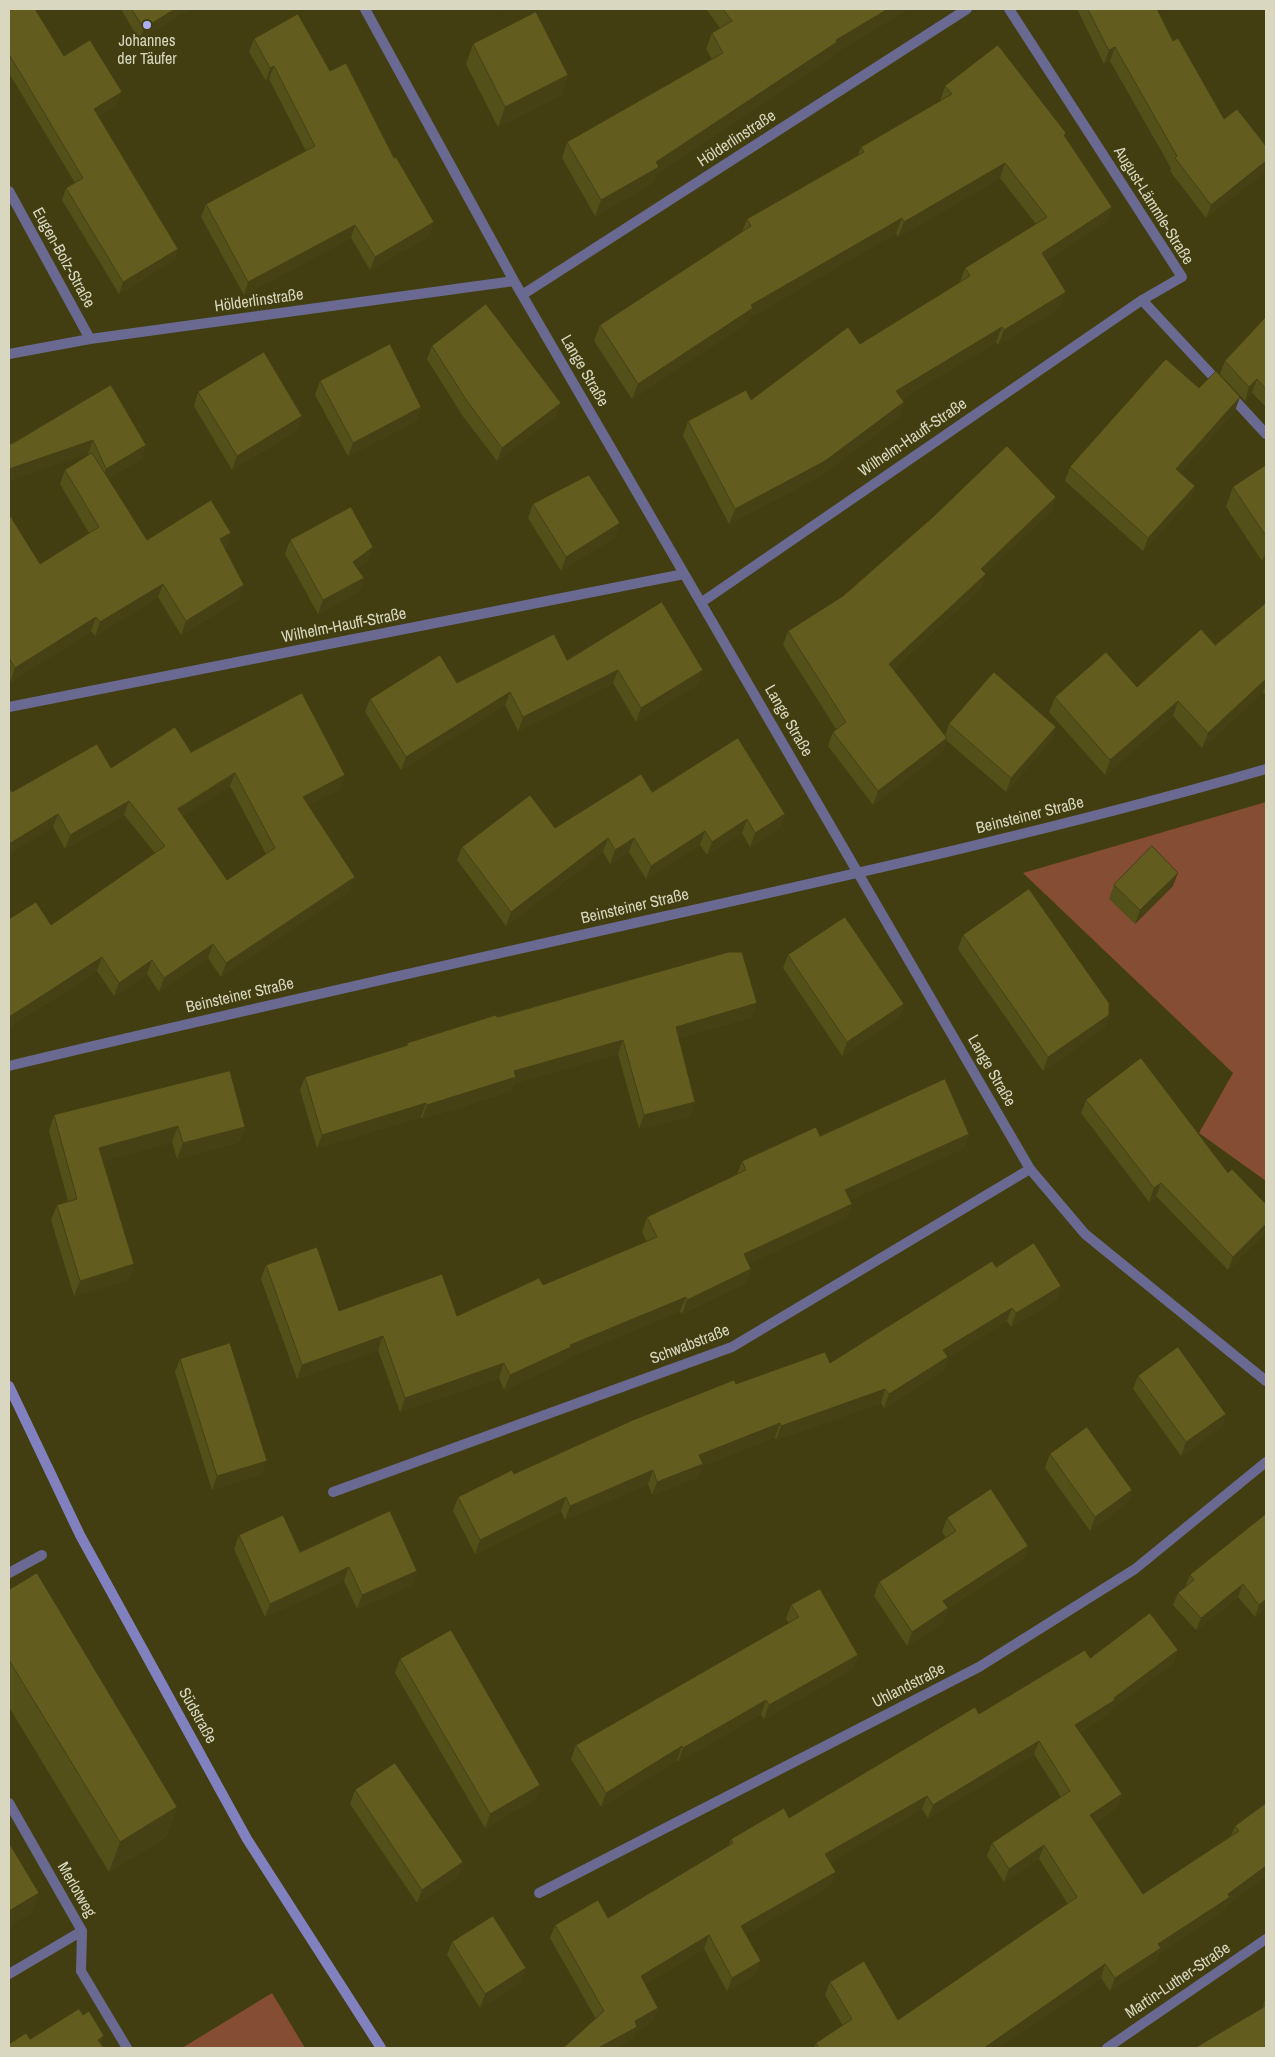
<!DOCTYPE html>
<meta charset="utf-8">
<style>
body{margin:0}
#map{position:relative;width:1275px;height:2057px;overflow:hidden;background:#423e11;font-family:"Archivo Narrow",sans-serif}
canvas{display:block}
.frame{position:absolute;inset:0;border:10px solid #d9d7c0;pointer-events:none}
</style>
<div id="map">
<canvas width="1275" height="2057"></canvas>
<div class="frame"></div>
</div>
<script>
const g = document.querySelector('canvas').getContext('2d');
g.lineJoin = 'round';
function fill(path, color) { g.fillStyle = color; g.fill(path, 'evenodd'); }
function strokePath(path, color, width, dash) { g.strokeStyle = color; g.lineWidth = width; g.lineCap = dash ? 'butt' : 'round'; g.setLineDash(dash || []); g.stroke(path); }
function label(font, color, halo, rows, align = 'center') {
  g.font = font + ' "Archivo Narrow",sans-serif'; g.lineWidth = 4.5; g.setLineDash([]); g.textBaseline = 'middle'; g.strokeStyle = halo; g.fillStyle = color; for (const [text, x, y, turn = 0] of rows) {
    g.save(); g.translate(x, y); g.rotate((+turn || 0) * Math.PI / 180); g.textAlign = isNaN(turn) ? turn : align; if (halo) g.strokeText(text, 0, 0); g.fillText(text, 0, 0); g.restore();
  }
}
fill(new Path2D(`
 M1266,802V1181L1199,1133L1233,1073L1023,873Z
 M272,1993L305,2048H182Z`), '#844d34');
strokePath(new Path2D(`
 M365,9L514,281L1030,1169L1085,1234L1266,1381
 M9,191L90,339
 M522,295L967,9
 M1142,300L1220,384
 M9,354L90,339L514,281
 M1230,395L1266,434
 M702,602L1142,300L1182,277L1009,9
 M9,707L684,574
 M9,1066C222,1015 435,968 648,920C855,874 1062,828 1266,769
 M333,1492L732,1347L1030,1169
 M9,1573L42,1555
 M9,1803L82,1931L81,1971L127,2048
 M539,1893L979,1667L1135,1569L1266,1462
 M9,1974L82,1931
 M1107,2048L1266,1939`), '#696991', 10);
strokePath(new Path2D(`
 M9,1386L80,1535L247,1839L381,2048`), '#8281c0', 10);
fill(new Path2D(`
 M9,9L117,104L98,116L178,249L174,260L119,294L62,200L66,188L75,183L9,73Z
 M121,9H190L139,40Z
 M706,9H908L833,54L831,58L657,173L653,183L595,216L562,158L567,142L712,59L706,49L712,33L720,28Z
 M1077,9H1157L1173,41L1224,119L1266,146V171L1206,218L1170,171L1171,168L1110,61L1104,64Z
 M254,39L330,71L430,235L370,270L351,238L244,295L201,217L206,204L306,151L269,79L266,81L249,52Z
 M473,44L568,75L561,95L498,127L466,64Z
 M945,86L1065,137L1112,207L1106,222L1047,261L1061,307L998,345L996,342L902,399L904,402L899,417L820,476L729,524L683,436L688,421L751,400L860,344L960,282L965,268L1036,224L1000,178L898,237L896,233L749,318L747,323L632,399L594,341L600,325L742,232L747,219L858,155L861,147L940,101Z
 M1266,317V407L1252,393L1245,401L1220,374L1225,361Z
 M432,346L556,416L497,461L462,415L427,359Z
 M320,381L421,407L416,421L348,456L315,395Z
 M111,385L146,445L141,459L108,478L147,540L227,547L225,548L239,599L181,635L158,597L95,636L91,631L10,682L9,680V514L40,564L89,533L60,484L65,470L89,456L88,454L11,444Z
 M1199,388L1235,411L1180,472L1195,486L1190,499L1143,551L1065,481L1070,467Z
 M198,392L302,416L297,430L232,470L194,406Z
 M1266,465V558L1262,561L1226,507L1233,487Z
 M1056,497L1051,511L985,573L981,588L893,669L945,736L949,724L1056,727L1051,740L1006,792L946,740L942,752L873,805L828,746L833,732L836,729L783,645L788,631Z
 M533,504L615,537L561,571L528,518Z
 M290,540L368,560L357,569L364,578L359,592L318,614L285,554Z
 M1266,603V696L1263,692L1202,748L1173,716L1105,775L1049,712L1055,697L1137,687L1215,645Z
 M567,660L698,684L636,722L613,683L518,731L505,705L401,770L365,712L370,699L457,683Z
 M191,752L340,789L308,805L350,891L221,977L208,958L159,992L147,974L114,996L97,971L9,1027V919L51,925L155,853L124,815L65,849L53,827L12,792L111,768ZM230,786L266,854L227,880L183,816Z
 M652,792L785,814L780,828L750,847L742,833L707,855L700,845L646,879L629,852L610,864L603,852L506,926L457,860L462,847L555,828Z
 M1114,885L1173,886L1135,924L1109,899Z
 M963,935L1109,1015L1104,1028L1043,1071L958,949Z
 M788,955L904,1004L899,1017L842,1056L783,968Z
 M497,1017H752L678,1038L690,1116L639,1129L618,1054L514,1083L511,1091L422,1119L421,1117L317,1148L300,1090L305,1077L406,1046L407,1043Z
 M1086,1100L1228,1173L1266,1204V1233L1228,1270L1156,1196L1149,1202L1081,1113Z
 M54,1115L245,1127L239,1142L177,1159L172,1142L103,1161L134,1264L128,1280L74,1296L51,1220L57,1205L68,1201L49,1131Z
 M969,1134L964,1148L850,1200L852,1204L846,1218L748,1264L751,1269L745,1283L682,1314L680,1311L567,1358L566,1361L504,1390L499,1378L400,1412L378,1350L297,1379L261,1279L266,1265L339,1311L457,1316L543,1285L647,1242L642,1232L647,1217L737,1175L742,1161L820,1136Z
 M996,1267L1061,1286L1056,1300L1011,1327L1007,1321L948,1357L943,1371L884,1408L881,1403L776,1440L775,1437L702,1466L698,1477L652,1495L648,1484L565,1520L561,1511L475,1554L453,1511L458,1497L736,1384L830,1363Z
 M180,1359L262,1474L212,1490L175,1372Z
 M1138,1376L1226,1414L1221,1427L1181,1456L1133,1389Z
 M1050,1454L1132,1490L1127,1503L1090,1531L1045,1468Z
 M1266,1514V1608L1255,1617L1238,1597L1196,1630L1173,1605L1178,1593L1185,1587L1190,1575Z
 M947,1518L1028,1546L1023,1559L948,1608L943,1622L907,1646L874,1596L879,1582L946,1538L942,1532Z
 M239,1535L300,1552L417,1571L412,1585L357,1609L344,1581L265,1617L234,1549Z
 M9,1590L177,1807L166,1837L109,1872L9,1707Z
 M791,1605L858,1655L853,1669L764,1719L761,1714L678,1762L677,1760L601,1807L571,1759L576,1745L789,1623L786,1619Z
 M1178,1650L1173,1663L1112,1709L1110,1713L1080,1732L1122,1794L1117,1807L1095,1822L1143,1894L1231,1836L1235,1826L1266,1803V1876L1227,1905L1225,1910L1159,1954L1156,1961L1110,1991L1101,1978L998,2048H814L816,2043L843,2026L825,1995L830,1982L898,2020L1068,1904L1039,1859L1004,1882L987,1856L992,1843L1061,1797L1034,1754L928,1818L922,1809L830,1862L831,1885L746,1934L756,1974L727,1991L704,1949L645,1984L658,2008L653,2021L636,2031L633,2040L596,2019L550,1938L555,1925L608,1918L728,1847L731,1839L789,1818L979,1714L1090,1658Z
 M400,1659L540,1785L535,1799L485,1828L395,1673Z
 M355,1790L458,1876L417,1903L350,1804Z
 M452,1942L521,1982L480,2008L447,1955Z
 M1266,1997V2048L1262,2008Z`), '#54501a');
fill(new Path2D(`
 M175,9H190L139,40L144,28Z
 M498,9H503L496,13Z
 M888,9H908L833,54L831,58L657,173L653,183L595,216L601,200L656,162L836,40Z
 M1115,47L1110,61L1104,64L1109,50Z
 M274,66L269,79L266,81L270,68Z
 M568,75L561,95L498,127L505,107Z
 M122,92L117,104L90,121L94,109Z
 M1266,161V171L1206,218L1211,205Z
 M1005,163L1000,178L898,237L904,222Z
 M1112,207L1106,222L1037,269L1042,253Z
 M902,218L896,233L749,318L747,323L632,399L638,384L751,305Z
 M434,222L430,235L370,270L375,257Z
 M355,225L351,238L244,295L248,282Z
 M178,249L174,260L119,294L123,282Z
 M1066,292L1061,307L998,345L1004,330Z
 M1002,327L996,342L891,406L896,391Z
 M1257,379L1252,393L1245,401L1249,387Z
 M1240,397L1235,411L1171,483L1176,469Z
 M904,402L899,417L820,476L729,524L735,509Z
 M561,403L556,416L497,461L502,448Z
 M421,407L416,421L348,456L353,443Z
 M302,416L297,430L232,470L237,456Z
 M93,440L88,454L9,481V469Z
 M146,445L141,459L101,482L106,469Z
 M1195,486L1190,499L1143,551L1148,538Z
 M1056,497L1051,511L976,582L981,569Z
 M620,523L615,537L561,571L566,557Z
 M231,533L227,547L215,553L220,539Z
 M373,547L368,560L348,576L353,562Z
 M1266,551V558L1262,561Z
 M986,574L981,588L884,677L889,664Z
 M364,578L359,592L318,614L323,600Z
 M163,584L158,597L95,636L100,622Z
 M244,585L239,599L181,635L186,621Z
 M96,617L91,631L10,682L15,668Z
 M618,670L613,683L518,731L523,717Z
 M703,670L698,684L636,722L641,708Z
 M1266,679V684L1263,692L1202,748L1208,733Z
 M510,692L505,705L401,770L406,757Z
 M1178,701L1173,716L1105,775L1110,760Z
 M1056,727L1051,740L1006,792L1011,778Z
 M947,738L942,752L873,805L878,791Z
 M235,773L230,786L173,823L178,809Z
 M345,775L340,789L298,811L303,797Z
 M129,801L124,815L65,849L70,835Z
 M58,814L53,827L9,855V844Z
 M785,814L780,828L750,847L755,833Z
 M747,819L742,833L707,855L712,842Z
 M705,831L700,845L646,879L651,866Z
 M608,838L603,852L506,926L511,912Z
 M634,838L629,852L610,864L615,850Z
 M1178,873L1173,886L1135,924L1140,910Z
 M355,877L350,891L221,977L226,963Z
 M213,944L208,958L159,992L164,978Z
 M102,957L97,971L9,1027V1017Z
 M152,960L147,974L114,996L119,983Z
 M757,1003L752,1017L671,1040L676,1027Z
 M904,1004L899,1017L842,1056L847,1042Z
 M1109,1015L1104,1028L1043,1071L1048,1057Z
 M623,1040L618,1054L514,1083L511,1091L422,1119L427,1105L514,1071Z
 M695,1102L690,1116L639,1129L644,1115Z
 M426,1103L421,1117L317,1148L322,1135Z
 M178,1126L172,1142L93,1164L99,1148Z
 M245,1127L239,1142L177,1159L183,1143Z
 M969,1134L964,1148L840,1205L845,1190Z
 M1161,1183L1156,1196L1149,1202L1154,1188Z
 M852,1204L846,1218L738,1269L744,1254Z
 M1266,1224V1233L1228,1270L1233,1257Z
 M134,1264L128,1280L74,1296L80,1281Z
 M751,1269L745,1283L682,1314L687,1300Z
 M1061,1286L1056,1300L1011,1327L1016,1313Z
 M686,1297L680,1311L567,1358L566,1361L504,1390L510,1375L570,1345Z
 M1012,1308L1007,1321L948,1357L943,1371L884,1408L889,1394L943,1350Z
 M383,1336L378,1350L297,1379L302,1365Z
 M504,1363L499,1378L400,1412L405,1398Z
 M885,1389L881,1403L776,1440L781,1426Z
 M1226,1414L1221,1427L1181,1456L1186,1442Z
 M780,1423L775,1437L702,1466L698,1477L652,1495L657,1482L699,1455Z
 M267,1461L262,1474L212,1490L217,1476Z
 M653,1470L648,1484L565,1520L570,1506Z
 M1132,1490L1127,1503L1090,1531L1095,1517Z
 M566,1497L561,1511L475,1554L480,1540Z
 M1028,1546L1023,1559L938,1614L943,1601Z
 M349,1567L344,1581L265,1617L270,1604Z
 M417,1571L412,1585L357,1609L362,1595Z
 M1243,1584L1238,1597L1196,1630L1201,1618Z
 M1266,1599V1608L1255,1617L1259,1605Z
 M948,1608L943,1622L907,1646L912,1632Z
 M1178,1650L1173,1663L1112,1709L1110,1713L1070,1738L1075,1725L1114,1698Z
 M858,1655L853,1669L764,1719L769,1705Z
 M766,1700L761,1714L678,1762L683,1748Z
 M1039,1741L1034,1754L928,1818L933,1805Z
 M682,1746L677,1760L601,1807L606,1793Z
 M540,1785L535,1799L485,1828L490,1814Z
 M1122,1794L1117,1807L1085,1828L1090,1815Z
 M927,1796L922,1809L820,1868L825,1854Z
 M177,1807L166,1837L109,1872L120,1842Z
 M1044,1845L1039,1859L1004,1882L1009,1869Z
 M463,1862L458,1876L417,1903L422,1890Z
 M1266,1866V1876L1227,1905L1225,1910L1159,1954L1156,1961L1110,1991L1115,1978L1158,1944L1228,1894Z
 M836,1872L831,1885L736,1940L741,1926Z
 M39,1893L32,1913L9,1927V1911Z
 M709,1935L704,1949L636,1989L641,1976Z
 M761,1961L756,1974L727,1991L732,1978Z
 M1105,1964L1101,1978L998,2048H984Z
 M526,1968L521,1982L480,2008L485,1994Z
 M658,2008L653,2021L636,2031L633,2040L618,2048H598L635,2021Z
 M104,2036L100,2048L98,2040Z`), '#454115');
const building = new Path2D(`
 M9,9H35L64,56L90,40L122,92L94,109L178,249L123,282L66,188L83,178L9,54Z
 M132,9H175L144,28Z
 M723,9H888L836,40L837,42L656,162L659,167L601,200L567,142L723,53L712,33L732,21Z
 M1088,9H1157L1173,41L1178,38L1224,119L1237,109L1266,146V161L1211,205L1175,158L1177,156L1115,47L1109,50Z
 M536,12L568,75L505,107L473,44Z
 M298,14L330,71L346,63L394,158L396,157L434,222L375,257L355,225L248,282L206,204L315,146L274,66L270,68L254,39Z
 M998,45L1066,133L1064,135L1112,207L1042,253L1066,292L1004,330L1002,327L896,391L904,402L825,461L735,509L688,421L746,390L751,400L848,327L860,344L970,276L965,268L1047,217L1005,163L904,222L902,218L751,305L753,308L638,384L600,325L751,226L747,219L864,152L861,147L952,94L945,86Z
 M486,304L561,403L502,448L467,401L432,346Z
 M1266,317V389L1257,379L1249,387L1225,361Z
 M390,344L421,407L353,443L320,381Z
 M264,352L302,416L237,456L198,392Z
 M1166,359L1199,388L1216,371L1240,397L1176,469L1195,486L1148,538L1070,467Z
 M111,385L146,445L106,469L93,440L9,469V441L11,444Z
 M1007,446L1056,497L981,569L986,574L889,664L947,738L878,791L833,732L846,722L788,631L843,596L934,516Z
 M92,453L147,540L211,500L231,533L220,539L244,585L186,621L163,584L100,622L96,617L15,668L9,658V514L40,564L99,527L65,470Z
 M1266,465V536L1233,487Z
 M589,475L620,523L566,557L533,504Z
 M351,507L373,547L353,562L364,578L323,600L290,540Z
 M662,602L703,670L641,708L618,670L523,717L510,692L406,757L370,699L440,655L457,683L554,634L567,660Z
 M1266,603V679L1208,733L1178,701L1110,760L1055,697L1106,652L1137,687L1201,629L1215,645Z
 M994,672L1056,727L1011,778L949,724Z
 M302,693L345,775L303,797L355,877L226,963L213,944L164,978L152,960L119,983L102,957L9,1017V919L36,902L51,925L165,846L129,801L70,835L58,814L9,844V788L12,792L97,744L111,768L175,727L191,752ZM235,773L275,848L227,880L178,809Z
 M738,738L785,814L755,833L747,819L712,842L705,831L651,866L634,838L615,850L608,838L511,912L462,847L530,795L555,828L641,774L652,792Z
 M1152,846L1178,873L1140,910L1114,885Z
 M1029,889L1109,1003V1015L1048,1057L963,935Z
 M845,917L904,1004L847,1042L788,955Z
 M729,952H742L757,1003L676,1027L695,1102L644,1115L623,1040L514,1071L516,1077L427,1105L426,1103L322,1135L305,1077L408,1045L407,1043L496,1015L497,1017Z
 M1141,1058L1228,1173L1232,1169L1266,1204V1224L1233,1257L1161,1183L1154,1188L1086,1100Z
 M230,1071L245,1127L183,1143L178,1126L99,1148L134,1264L80,1281L57,1205L77,1199L54,1115Z
 M945,1079L969,1134L845,1190L852,1204L744,1254L751,1269L687,1300L686,1297L570,1345L571,1347L510,1375L504,1363L405,1398L383,1336L302,1365L266,1265L317,1247L339,1311L442,1274L457,1316L539,1278L543,1285L657,1237L647,1217L746,1170L742,1161L816,1127L820,1136Z
 M1034,1243L1061,1286L1016,1313L1012,1308L943,1350L948,1357L889,1394L885,1389L781,1426L780,1423L699,1455L703,1464L657,1482L653,1470L570,1506L566,1497L480,1540L458,1497L512,1470L514,1474L633,1420L734,1380L736,1384L825,1352L830,1363L992,1261L996,1267Z
 M230,1343L267,1461L217,1476L180,1359Z
 M1178,1347L1226,1414L1186,1442L1138,1376Z
 M1087,1427L1132,1490L1095,1517L1050,1454Z
 M991,1489L1028,1546L943,1601L948,1608L912,1632L879,1582L956,1531L947,1518Z
 M390,1511L417,1571L362,1595L349,1567L270,1604L239,1535L283,1515L300,1552Z
 M1266,1514V1599L1259,1605L1243,1584L1201,1618L1178,1593L1194,1580L1190,1575Z
 M37,1573L177,1807L120,1842L9,1660V1590Z
 M820,1589L858,1655L769,1705L766,1700L683,1748L682,1746L606,1793L576,1745L799,1617L791,1605Z
 M1150,1613L1178,1650L1114,1698L1115,1700L1075,1725L1122,1794L1090,1815L1143,1894L1239,1831L1235,1826L1266,1803V1866L1228,1894L1230,1897L1158,1944L1161,1948L1115,1978L1105,1964L984,2048H819L816,2043L852,2019L830,1982L864,1961L898,2020L1077,1897L1044,1845L1009,1869L992,1843L1070,1791L1039,1741L933,1805L927,1796L825,1854L836,1872L741,1926L761,1961L732,1978L709,1935L641,1976L658,2008L635,2021L637,2027L598,2048H563L604,2011L555,1925L598,1900L608,1918L733,1843L731,1839L784,1808L789,1818L975,1707L979,1714L1085,1650L1090,1658Z
 M451,1630L540,1785L490,1814L400,1659Z
 M395,1763L463,1862L422,1890L355,1790Z
 M9,1843L39,1893L9,1911Z
 M493,1916L526,1968L485,1994L452,1942Z
 M1266,2006V2048H1195Z
 M79,2009L83,2015L89,2011L104,2036L98,2040L104,2048H9V2044L26,2033L30,2039Z`);
fill(building, '#625d1e');
strokePath(building, '#454115', 1);
for (const [x, y, r, color] of [
 [147,25,5,"#afaefa"]
]) { const dot = new Path2D(); dot.arc(x, y, r, 0, 2 * Math.PI); g.fillStyle = color; g.fill(dot); strokePath(dot, '#423e11', 2); }
label('16px', '#d9d7c0', '#423e11', [
 ["Johannes",147,42],
 ["der Täufer",147,60]
]);
label('16px', '#d9d7c0', '#423e11', [
 ["Hölderlinstraße",737,139,-33],
 ["August-Lämmle-Straße",1153,206,58],
 ["Eugen-Bolz-Straße",63,258,61],
 ["Hölderlinstraße",259,301,-8],
 ["Lange Straße",584,371,60],
 ["Wilhelm-Hauff-Straße",913,438,-34],
 ["Wilhelm-Hauff-Straße",344,626,-11],
 ["Lange Straße",788,721,60],
 ["Beinsteiner Straße",1030,816,-14],
 ["Beinsteiner Straße",635,907,-13],
 ["Beinsteiner Straße",240,996,-13],
 ["Lange Straße",991,1071,60],
 ["Schwabstraße",690,1345,-21],
 ["Uhlandstraße",909,1686,-27],
 ["Südstraße",197,1716,61],
 ["Merlotweg",76,1890,60],
 ["Martin-Luther-Straße",1178,1981,-34]
]);
</script>
